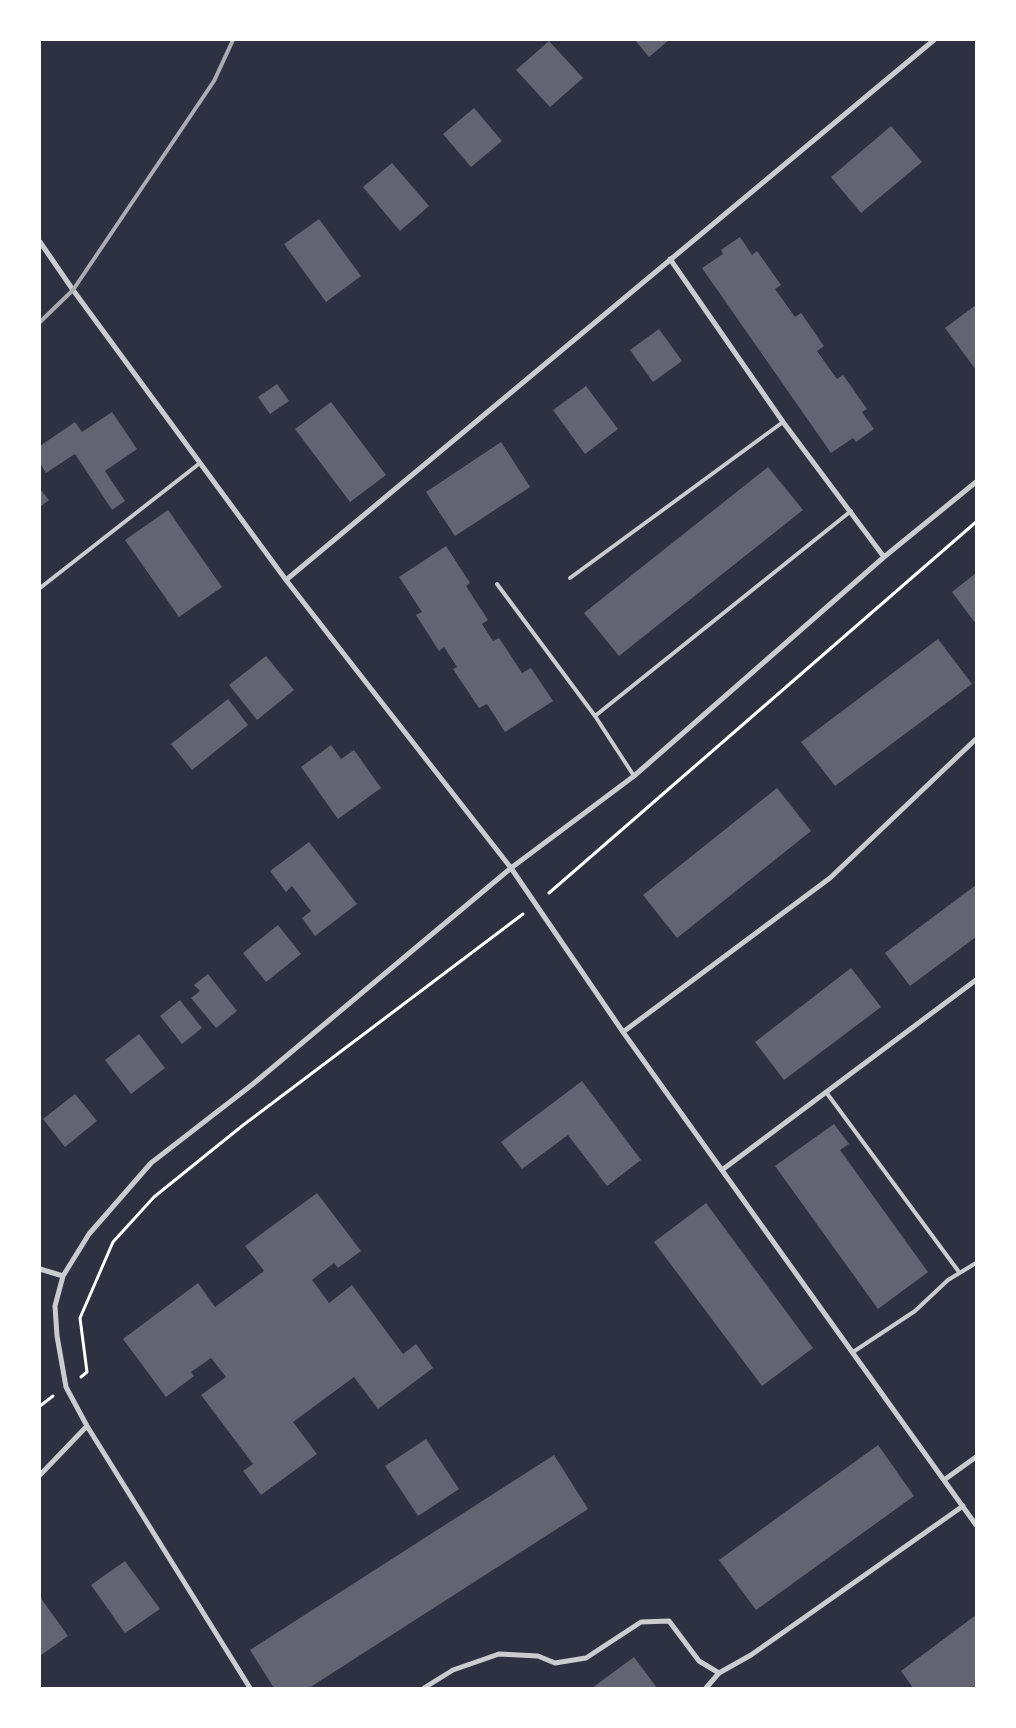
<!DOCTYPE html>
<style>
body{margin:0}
#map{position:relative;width:1016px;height:1728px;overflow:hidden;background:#2d3142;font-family:"Open Sans",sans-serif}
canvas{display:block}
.frame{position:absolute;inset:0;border:41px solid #fff;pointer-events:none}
</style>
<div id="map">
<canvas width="1016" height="1728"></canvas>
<div class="frame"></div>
</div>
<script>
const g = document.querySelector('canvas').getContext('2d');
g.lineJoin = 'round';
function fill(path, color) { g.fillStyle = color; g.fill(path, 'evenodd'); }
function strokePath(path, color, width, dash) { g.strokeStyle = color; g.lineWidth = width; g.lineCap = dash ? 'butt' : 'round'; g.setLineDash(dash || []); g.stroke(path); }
fill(new Path2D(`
 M635,40H669L649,57Z
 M549,41L583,78L550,107L516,70Z
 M474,108L502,141L471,167L443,134Z
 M891,126L922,162L861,213L831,177Z
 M392,163L429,206L400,231L363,187Z
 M319,219L361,276L326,302L284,244Z
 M740,237L752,255L757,251L781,285L775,289L795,317L801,313L824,346L817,351L837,379L843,375L867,409L862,412L874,429L856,442L853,438L831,453L702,268L723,254L721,250Z
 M976,305V370L945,328Z
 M659,329L682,361L653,382L630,350Z
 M277,384L289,401L270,414L258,397Z
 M586,386L618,429L585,454L553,410Z
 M331,402L386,475L350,502L295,429Z
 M112,412L137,449L105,471L125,501L112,510L75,454L46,473L40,463V446L75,422L82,432Z
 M501,442L530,487L455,536L426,492Z
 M768,467L803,510L619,656L584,613Z
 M40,489L49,500L40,507Z
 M168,510L222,587L179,617L125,540Z
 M446,546L470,583L466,586L488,620L482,624L493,641L499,638L522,673L531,668L553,701L505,732L487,704L479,708L453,669L457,667L444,647L439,651L416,615L422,612L399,577Z
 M976,573V624L952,592Z
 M938,639L972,684L835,786L801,742Z
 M266,656L294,690L257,720L229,685Z
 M228,699L248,725L192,770L171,744Z
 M331,745L341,759L354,750L381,788L338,819L301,767Z
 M777,788L811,831L677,938L643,895Z
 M309,842L357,904L315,936L302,918L311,911L292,886L286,892L270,871Z
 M976,885V937L910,986L885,953Z
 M278,925L301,954L266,982L243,953Z
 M851,968L881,1007L784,1080L755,1042Z
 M208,974L237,1011L216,1028L191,998L200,991L194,985Z
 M180,1000L202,1028L182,1044L160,1016Z
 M139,1034L165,1068L131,1094L105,1060Z
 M582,1081L641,1160L607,1186L568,1135L522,1169L501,1142Z
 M75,1094L97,1121L65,1147L43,1119Z
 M834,1124L849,1144L840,1150L928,1272L878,1309L775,1166Z
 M317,1193L361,1251L338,1268L334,1263L312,1280L329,1303L352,1285L403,1354L416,1344L433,1368L378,1409L354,1377L293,1422L317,1454L261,1495L243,1471L253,1464L201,1395L226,1377L211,1358L191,1372L194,1376L166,1397L123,1339L198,1283L215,1307L264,1271L245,1246Z
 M706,1203L813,1348L762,1386L654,1242Z
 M426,1439L459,1489L418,1516L385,1466Z
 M878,1445L914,1496L756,1610L719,1560Z
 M554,1455L588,1509L309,1688H274L250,1650Z
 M125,1561L160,1609L125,1633L91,1585Z
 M40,1597L68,1636L40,1656Z
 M976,1615V1686L973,1688H913L901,1671Z
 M634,1657L657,1688H592Z`), '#626471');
strokePath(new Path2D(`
 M549,893L976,522
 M81,1377L87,1372L80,1318L113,1242L154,1197L242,1126L523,914
 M40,1406L53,1396`), '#fff', 3);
strokePath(new Path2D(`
 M570,578L783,422
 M497,584L595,716
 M40,588L200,463
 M634,776L595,716L851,511
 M826,1092L959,1272
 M853,1352L915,1311L948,1280L976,1263`), '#caccd0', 4);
strokePath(new Path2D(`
 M40,242L73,290L286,580L511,868L623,1032L976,1525
 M670,259L783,422L884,557
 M286,580L934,40
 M623,1032L830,878L976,739
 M722,1170L976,980
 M40,1269L63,1276
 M87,1426L250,1688
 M40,1475L87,1426L66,1387L57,1336L55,1306L63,1276L89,1234L151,1163L253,1084L511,868L634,776L884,557L976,482
 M944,1480L976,1457
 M424,1688L453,1670L499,1654L538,1656L555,1663L586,1658L641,1622L669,1621L699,1661L719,1673L751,1655L963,1506
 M706,1688L719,1673`), '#caccd0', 5);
strokePath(new Path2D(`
 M40,322L73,290L214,81L233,40`), '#abadb3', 4);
</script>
